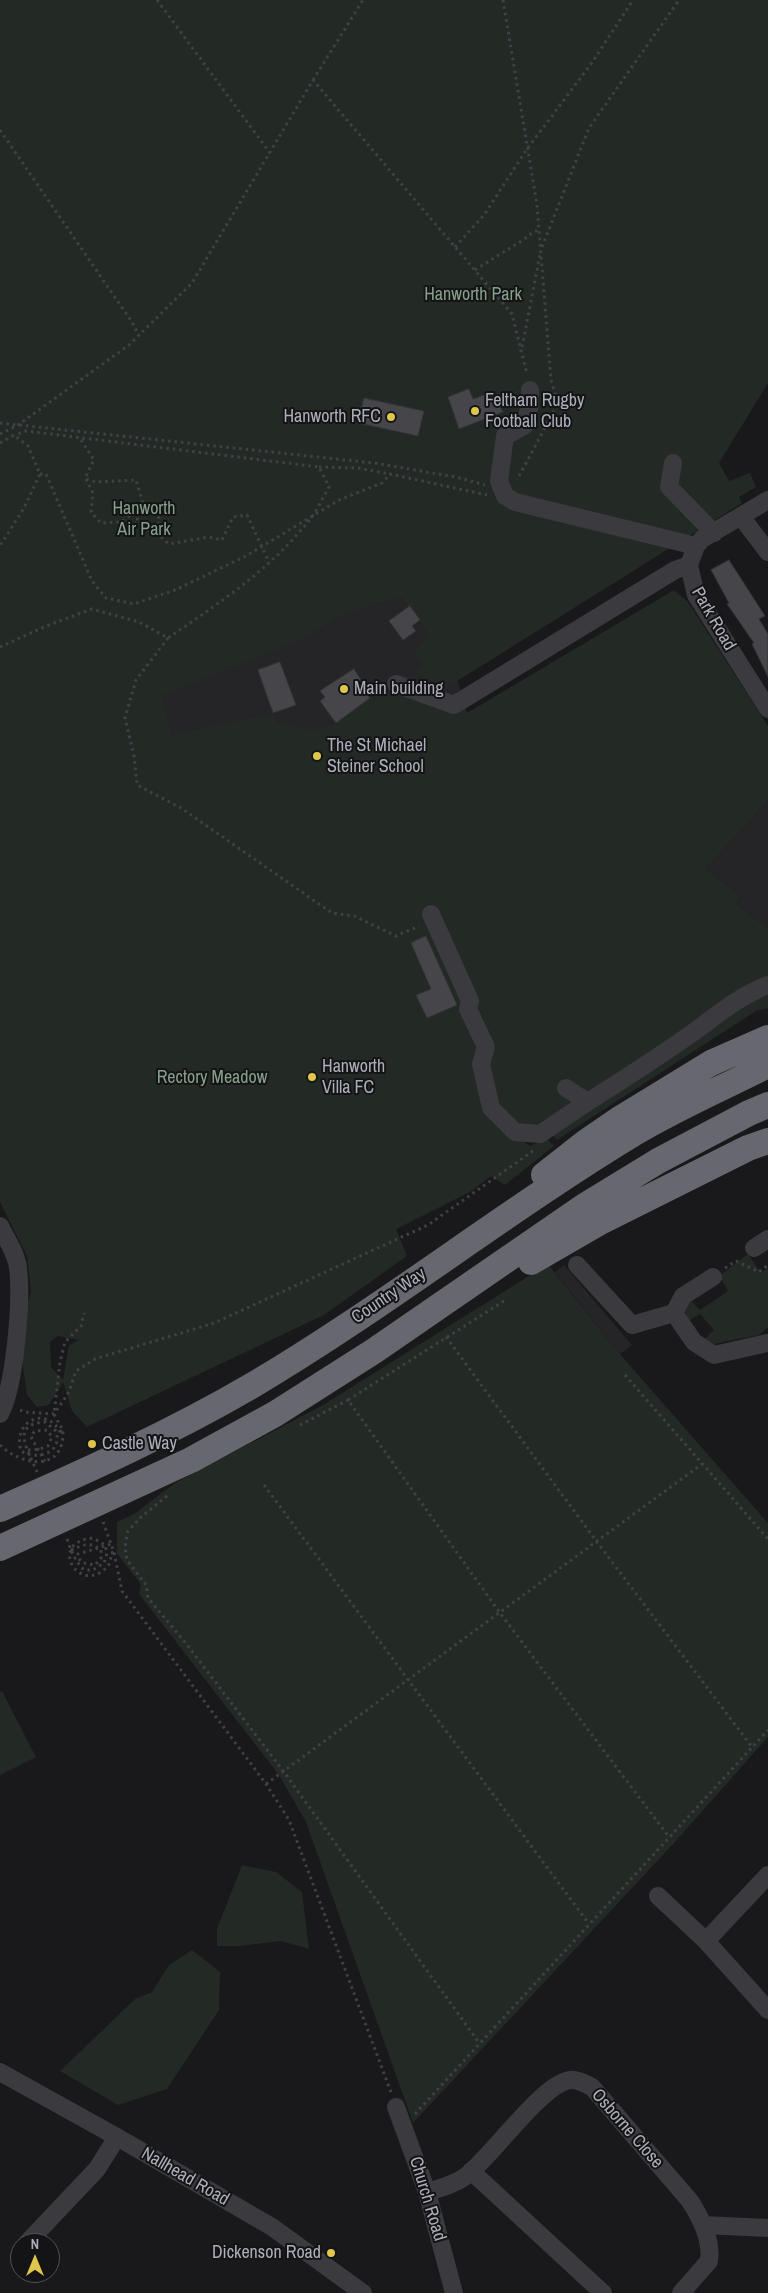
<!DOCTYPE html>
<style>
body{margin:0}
#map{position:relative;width:768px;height:2293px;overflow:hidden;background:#19181a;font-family:"Archivo Narrow",sans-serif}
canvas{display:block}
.north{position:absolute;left:10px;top:2233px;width:50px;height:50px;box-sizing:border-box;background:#141315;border:1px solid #515157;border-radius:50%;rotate:0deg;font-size:14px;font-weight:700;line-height:20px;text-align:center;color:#acaeb9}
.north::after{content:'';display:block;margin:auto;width:18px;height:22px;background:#e0c64a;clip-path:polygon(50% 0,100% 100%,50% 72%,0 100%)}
</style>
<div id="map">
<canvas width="768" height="2293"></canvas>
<div class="north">N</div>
</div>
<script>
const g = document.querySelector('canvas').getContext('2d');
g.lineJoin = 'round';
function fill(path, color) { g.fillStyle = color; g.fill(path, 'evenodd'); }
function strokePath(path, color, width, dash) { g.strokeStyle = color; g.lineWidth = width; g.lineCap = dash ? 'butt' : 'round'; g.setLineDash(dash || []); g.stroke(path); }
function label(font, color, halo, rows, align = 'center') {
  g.font = font + ' "Archivo Narrow",sans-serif'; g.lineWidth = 4; g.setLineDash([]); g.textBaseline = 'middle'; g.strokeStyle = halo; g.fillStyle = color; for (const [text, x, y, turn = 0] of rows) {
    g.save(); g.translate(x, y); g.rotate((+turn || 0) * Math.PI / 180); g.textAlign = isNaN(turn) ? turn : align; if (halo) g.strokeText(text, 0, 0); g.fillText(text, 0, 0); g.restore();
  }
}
fill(new Path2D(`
 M370,572L439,615L467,713L158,780L155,692Z
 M768,801V928L736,904L741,896L706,869Z
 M564,1265L632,1345L620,1354L555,1272Z`), '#252427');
fill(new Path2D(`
 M0,0H768V383L719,463L729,481L750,473L756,487L739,497L742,503L446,688L413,672L425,664L414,652L430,635L402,597L344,613L301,640L162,696L172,735L273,713L277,723L312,730L336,723L370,698L396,684L462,700L467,713L674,590L688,602L768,726V801L706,869L741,896L736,904L768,928V1008L756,1011L557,1140L545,1127L524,1142L530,1146L546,1138L554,1146L505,1185L491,1176L470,1192L396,1229L407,1256L324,1315L87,1427L72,1411L63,1382L49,1405L37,1407L27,1395L18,1334L31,1292L27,1256L0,1202ZM58,1336L79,1340L69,1345L63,1380L51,1367L50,1342Z
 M748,1254L761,1273L768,1268V1327L759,1335L713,1344L704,1340L714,1330L700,1314L687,1322L685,1310L691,1301L700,1310L728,1291L719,1276Z
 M548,1264L620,1354L768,1523V1737L675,1842L413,2123L306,1822L279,1775L139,1594L141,1584L117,1554V1522L134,1514L175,1483L323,1405Z
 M2,1691L36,1757L0,1775V1692Z
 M242,1865L276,1872L302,1892L309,1949L281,1941L239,1946H217V1929Z
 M192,1950L220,1972L219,2010L167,2089L118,2105L60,2071L135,1999L152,1992L169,1965Z`), '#232a25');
const building = new Path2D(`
 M469,389L473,399L492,392L503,412L459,429L448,397Z
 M364,398L424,411L418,436L358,423Z
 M729,560L765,616L759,619L768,634V677L752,644L754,643L727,604L729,603L711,570Z
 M410,606L420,620L412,626L416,631L403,640L389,621Z
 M280,662L296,705L273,713L258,670Z
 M354,669L361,680L358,682L370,698L336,723L320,701L325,697L320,691Z
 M426,936L457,1005L427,1018L416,995L431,989L411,943Z`);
fill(building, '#46454a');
strokePath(building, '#333336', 1);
strokePath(new Path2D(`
 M157,0L270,153
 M503,0L537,205L551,380L558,403L517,480
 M313,80L363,0
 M0,130L132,322L139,336
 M455,247L484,215L527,149L591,64L633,0
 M542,247L589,128L679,0
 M475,270L523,240L533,232L539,230
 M522,347L540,255
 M0,423L374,463L456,477L485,485
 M0,434L18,425L129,345L192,283L313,80L512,314L527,374
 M81,440L94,460L85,478L95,482L136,480L144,507L157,511L160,522L154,531L169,544L209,537L222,540L233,517L247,515L269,562
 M0,443L14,435L28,446L40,474L24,508L0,546
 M319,467L358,468L389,474
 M40,474H46L92,581L106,598L134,604L175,590L246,556L339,500L382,483L390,474L487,495
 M86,479L93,493L91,512L101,523L121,522L132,514L139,512
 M144,507L139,512L136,525L145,530L154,531
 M168,638L136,680L125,718L134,756L137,785L181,808L332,913L354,916L396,936L419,926
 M0,647L46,626L92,609L139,622L168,638C217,605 269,570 307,523C316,513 322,499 329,487L319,467L26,431L14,435
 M725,1268L736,1261L759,1272L768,1265
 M504,1301L348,1400L500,1613L669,1837
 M446,1337L597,1542L752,1747
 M625,1375L768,1539
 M20,1410L24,1412L54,1414L69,1392L76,1371L95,1359L214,1323L428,1225L533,1151
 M300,1425L348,1400
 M60,1432L63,1431L62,1429L54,1414L60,1362L65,1342L81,1326L84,1313
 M0,1445C22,1466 64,1473 63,1431
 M28,1450C35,1450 41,1449 48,1446L52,1437L47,1430L35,1431L31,1435L32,1439L45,1461
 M37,1472C29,1452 9,1424 45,1422L56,1431C63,1453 37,1461 21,1451C12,1421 46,1405 60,1432
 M264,1485L589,1924
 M167,1496L141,1517L128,1531L125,1547L127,1560L146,1585L148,1598L188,1646L284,1772L480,2044
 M103,1522L114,1552L122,1591L266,1784L289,1820L391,2092
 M67,1539C71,1551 75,1561 84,1570H93L104,1563L107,1553L105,1545L93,1538C49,1542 76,1589 101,1572C109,1567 111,1562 111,1553L114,1552
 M71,1550C84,1545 90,1541 101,1550V1558L95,1565L83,1563L78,1558V1554L111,1544
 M266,1784L702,1464
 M415,2114L768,1730`), '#404146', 3, [2.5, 4]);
strokePath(new Path2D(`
 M530,390V406L524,426L505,436L499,481L505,496L515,502L696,546
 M673,463L669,487L714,533
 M768,500L702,539L696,546L689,565L696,595L768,709
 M742,518L768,552
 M396,684L454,705L675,570L689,565
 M431,914L470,1001L468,1009L486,1047L481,1064L491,1108L515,1132L540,1134L586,1103
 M566,1088L583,1099L586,1103C621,1081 657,1058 691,1034C716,1016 739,996 768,985
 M0,1226C6,1238 17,1255 18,1268C22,1300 15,1386 0,1414
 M754,1248L768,1239
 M577,1265L632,1325L674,1313
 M713,1277L683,1296L674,1313L694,1342L714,1355L767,1343
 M658,1896L706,1941L768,2010
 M706,1941L768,1875
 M0,2072L117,2137L272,2227L363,2293
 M396,2107L427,2192L454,2293
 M471,2171L603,2293
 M427,2192C441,2188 455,2184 466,2176C492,2156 543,2083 570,2080C578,2079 585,2084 592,2087L690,2201C701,2218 712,2240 709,2261L681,2293
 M703,2225L768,2228
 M27,2243L97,2169L117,2137`), '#3a3a3f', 18);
strokePath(new Path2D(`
 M544,1175L586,1142L621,1118L711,1063L768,1038
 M531,1262L602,1221L748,1148L768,1141
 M0,1509C86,1471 171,1433 253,1385C383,1308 503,1213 633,1134C676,1108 723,1088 768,1065
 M0,1548L191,1460L275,1414L374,1351L586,1205L658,1161L749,1113L768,1105`), '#66676f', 26);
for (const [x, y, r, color] of [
 [475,411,5,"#e0c64a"],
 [391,417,5,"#e0c64a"],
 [344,689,5,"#e0c64a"],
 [317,756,5,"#e0c64a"],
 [312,1077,5,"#e0c64a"],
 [92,1444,5,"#e0c64a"],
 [331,2253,5,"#e0c64a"]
]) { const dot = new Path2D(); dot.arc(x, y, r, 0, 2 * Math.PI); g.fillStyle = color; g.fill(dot); strokePath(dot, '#141315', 2); }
label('18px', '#85a18b', '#141315', [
 ["Hanworth Park",473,295],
 ["Hanworth",144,509],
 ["Air Park",144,530],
 ["Rectory Meadow",212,1078]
]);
label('18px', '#acaeb9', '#141315', [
 ["Feltham Rugby",485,401],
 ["Football Club",485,422],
 ["Hanworth RFC",381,417,"right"],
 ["Main building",354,689],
 ["The St Michael",327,746],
 ["Steiner School",327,767],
 ["Hanworth",322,1067],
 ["Villa FC",322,1088],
 ["Castle Way",102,1444],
 ["Dickenson Road",321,2253,"right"]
], 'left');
label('18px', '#acaeb9', '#141315', [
 ["Park Road",713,619,60],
 ["Country Way",389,1296,-34],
 ["Osborne Close",627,2129,49],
 ["Nallhead Road",185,2177,30],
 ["Church Road",427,2199,73]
]);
</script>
